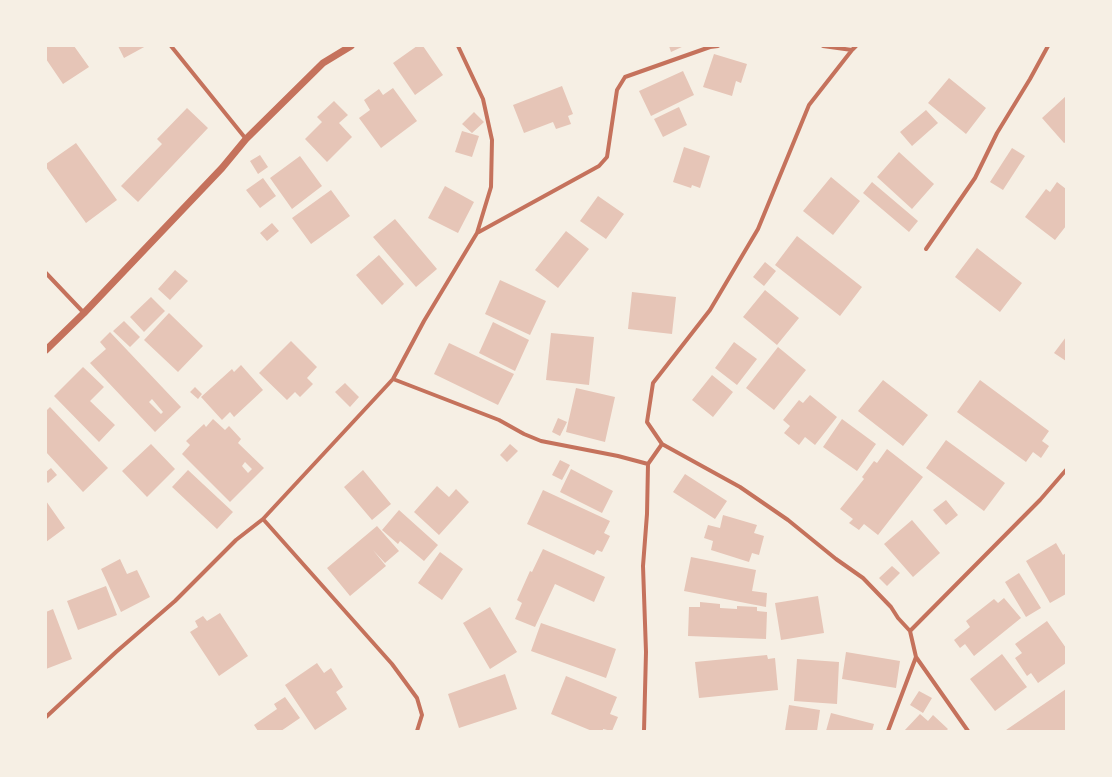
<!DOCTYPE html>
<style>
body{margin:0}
#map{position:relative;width:1112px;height:777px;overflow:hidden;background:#f6efe4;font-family:"Zilla Slab",serif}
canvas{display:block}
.frame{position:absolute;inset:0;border:47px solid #f6efe4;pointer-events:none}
</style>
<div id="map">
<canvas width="1112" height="777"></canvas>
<div class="frame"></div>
</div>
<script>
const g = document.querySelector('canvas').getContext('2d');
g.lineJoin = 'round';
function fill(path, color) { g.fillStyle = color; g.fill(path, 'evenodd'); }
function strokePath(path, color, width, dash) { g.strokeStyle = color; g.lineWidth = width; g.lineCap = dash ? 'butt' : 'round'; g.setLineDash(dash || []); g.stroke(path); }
fill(new Path2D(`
 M46,46H74L89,67L63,84L46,59Z
 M118,46H146L124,58Z
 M417,46H423L443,75L415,95L393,63Z
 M669,46H684L671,52Z
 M714,54L747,64L741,83L736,81L732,96L703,87Z
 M683,71L694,95L651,116L639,91Z
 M949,78L986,108L966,134L928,103Z
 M562,86L573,114L568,116L571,124L556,129L553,122L524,133L513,105Z
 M393,88L417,121L381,148L359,118L370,110L364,100L379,89L383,95Z
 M1066,96V142L1064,143L1042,118Z
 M334,101L348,115L339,123L352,137L327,162L305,139L322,122L317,117Z
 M679,107L687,125L663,137L654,119Z
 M187,108L208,128L138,202L121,186L162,144L157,139Z
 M926,110L938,123L912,146L900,132Z
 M474,112L484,122L472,133L462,124Z
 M462,131L479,136L472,157L455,152Z
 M76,143L117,200L86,223L46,167V164Z
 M684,147L710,156L700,188L692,185L691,188L673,182Z
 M1012,148L1025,156L1003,190L990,182Z
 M899,152L934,184L912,209L877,177Z
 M260,155L268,167L258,174L250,161Z
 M300,156L322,186L292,209L270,178Z
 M831,177L860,201L833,235L803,211Z
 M263,178L276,196L260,208L246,190Z
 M872,182L918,221L909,232L863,193Z
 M1057,182L1066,189V226L1055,240L1025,217L1046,189L1050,192Z
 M445,186L474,202L458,233L428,218Z
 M331,190L350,216L311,244L292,218Z
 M598,196L624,214L606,239L580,221Z
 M395,219L437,269L416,287L373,237Z
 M272,223L279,231L267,241L260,233Z
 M566,231L589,249L558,288L535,270Z
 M797,236L862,287L840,316L775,265Z
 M977,248L1022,283L1000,312L955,277Z
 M379,255L404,284L382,305L356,275Z
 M765,262L776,271L764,286L753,277Z
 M175,270L188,281L170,300L158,289Z
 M500,280L546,301L530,335L485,314Z
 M765,290L799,318L777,345L743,317Z
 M632,292L676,297L672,334L628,329Z
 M151,297L165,311L144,332L130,317Z
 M169,313L203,346L178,372L144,340Z
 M124,321L140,337L130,347L113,331Z
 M493,322L529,340L515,371L479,353Z
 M110,332L181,407L155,432L90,363L106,349L100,342ZM152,399L163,412L161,414L149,402Z
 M551,333L594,337L589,385L546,380Z
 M1066,337V361L1054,353Z
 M291,341L317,367L307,378L313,384L300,397L295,392L287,400L259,373Z
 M734,342L757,359L737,385L715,368Z
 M449,343L514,374L498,405L434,374Z
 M778,347L806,370L774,410L746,388Z
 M241,365L263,390L234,417L230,412L222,420L201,397L232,369L234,372Z
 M83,367L104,387L90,401L115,425L99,442L54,396Z
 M712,375L733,392L713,417L692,400Z
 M883,380L928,415L903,446L858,411Z
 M980,380L1049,431L1042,441L1049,446L1041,458L1033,452L1026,462L957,412Z
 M345,383L359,397L350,407L335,392Z
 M195,387L202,394L198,399L190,392Z
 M576,388L615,397L605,442L566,432Z
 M810,395L837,417L815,445L805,437L799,445L784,433L790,426L783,420L799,400L803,403Z
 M50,407L108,468L83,492L46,452V411Z
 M558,418L567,422L560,436L552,432Z
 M213,419L225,430L229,426L241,439L238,443L264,468L230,502L182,454L190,445L186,441L204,424L206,427ZM245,462L252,469L248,473L242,466Z
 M842,419L876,444L857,471L823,447Z
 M946,440L1005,483L984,511L926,468Z
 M151,444L175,469L147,497L122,471Z
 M510,444L518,451L507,462L500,455Z
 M887,449L923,477L878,535L864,524L859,530L849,523L853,519L840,509L864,479L862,477L874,461L877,463Z
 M560,460L570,465L562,480L552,475Z
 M51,468L57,475L48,483L46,481V472Z
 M571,469L613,491L602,513L560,492Z
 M188,470L233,512L217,529L172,487Z
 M363,470L391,504L372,520L344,487Z
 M685,474L727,501L715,519L673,492Z
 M437,486L449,497L456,489L469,502L439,535L414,512Z
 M543,490L610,521L604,533L610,536L602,552L597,550L594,555L527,524Z
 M946,500L958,515L946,525L933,510Z
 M46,501L65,528L46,542Z
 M399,510L438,545L424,561L400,541L398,544L382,530Z
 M723,515L757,525L754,533L764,536L759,555L752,553L749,562L711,550L713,541L704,538L708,525L720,528Z
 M912,520L940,553L913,577L884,544Z
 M377,526L399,551L385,563L373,550L386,566L350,596L327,568Z
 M1056,543L1063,555L1066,553V594L1050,603L1026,561Z
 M543,549L605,577L594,602L555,584L535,627L515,619L522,603L517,600L530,571L532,572Z
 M440,552L463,569L442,600L418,583Z
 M691,557L756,570L752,591L767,593L766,607L684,591Z
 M120,559L127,574L137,570L150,597L121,612L101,569Z
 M892,566L900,573L887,586L879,578Z
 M1019,573L1041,608L1026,617L1005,582Z
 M106,586L117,615L78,630L67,601Z
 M818,596L824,633L781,640L775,603Z
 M1004,598L1021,618L974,656L965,644L960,648L954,640L970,627L966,621L994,599L998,603Z
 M700,602L720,604V608L737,609V606L757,607V611L767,612L766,639L688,636L689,607H700Z
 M490,607L517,652L490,669L463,623Z
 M53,609L72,659L46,669V612Z
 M220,613L248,656L219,676L190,632L198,627L195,621L203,616L207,621Z
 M1047,621L1066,648V663L1038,683L1031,673L1027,676L1015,658L1022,653L1015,644Z
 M541,623L616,649L606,678L531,651Z
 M846,652L900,661L896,688L842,679Z
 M1002,654L1027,687L995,711L970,679Z
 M767,655L768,659L775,658L778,690L699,698L695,662Z
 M797,659L839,662L837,704L794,701Z
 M317,663L324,673L331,668L343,687L336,692L347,709L315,730L285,685Z
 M505,674L517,709L459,728L448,694Z
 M566,676L617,697L610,714L618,717L612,731L603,729V731H592L551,714Z
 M1066,689V731H1006V730Z
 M919,691L932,698L923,713L910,705Z
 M285,697L300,718L281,731H258L254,725L277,709L274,704Z
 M789,705L820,710L817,731H785Z
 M831,713L874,724L872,731H826Z
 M920,714L928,721L933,715L948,729L946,731H904Z`), '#e6c5b7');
strokePath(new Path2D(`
 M171,46L246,139
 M823,46L852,50
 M856,46L852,50L809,105L758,229L710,310L653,383L647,422L662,444L740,487L788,520L836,559L863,578L891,607L898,618L910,631L916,657L968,731
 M477,233L599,166L607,157L617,90L625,77L710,47L718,46
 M926,249L975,178L997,133L1030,79L1048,46
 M46,273L84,313
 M393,379L499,420L524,434L541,441L618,456L648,464L662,444
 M263,519L392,664L417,698L422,715L417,731
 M910,631L1040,500L1066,470
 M46,717L116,652L175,601L236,540L263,519L393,379L424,321L477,233L491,187L492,140L483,99L458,46
 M644,731L646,652L643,566L647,514L648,464
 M888,731L916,657`), '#c5725c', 4);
strokePath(new Path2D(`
 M46,350L84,313L222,168L246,139L323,63L351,46`), '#c5725c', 7);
</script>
